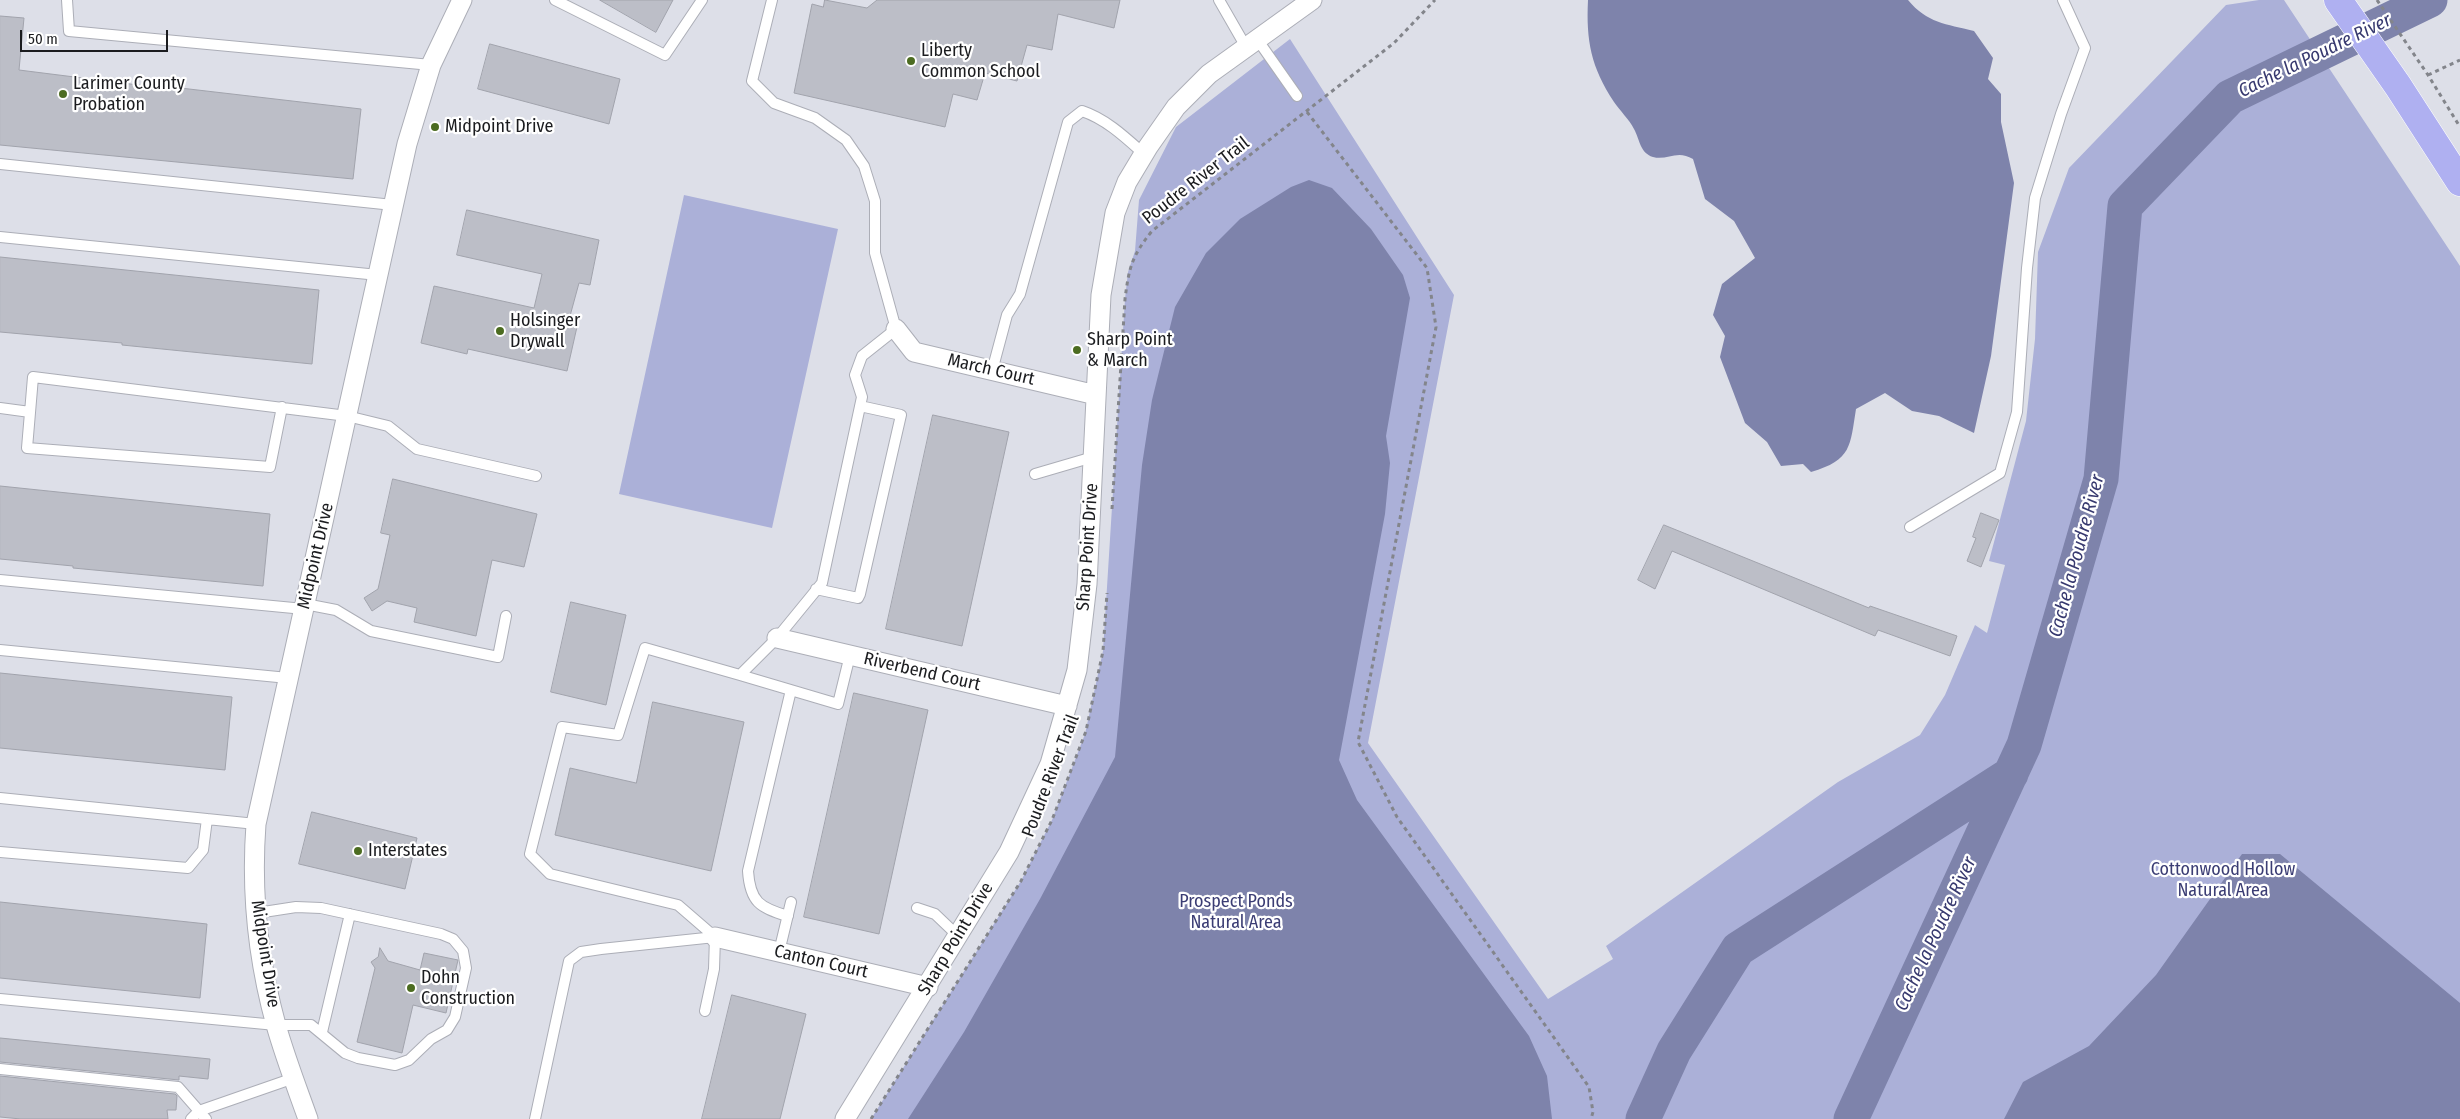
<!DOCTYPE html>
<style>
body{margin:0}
#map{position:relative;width:2460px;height:1119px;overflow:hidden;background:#dddfe8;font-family:"Fira Sans Condensed",sans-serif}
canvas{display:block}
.scale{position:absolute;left:20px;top:30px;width:148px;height:22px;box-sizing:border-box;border:2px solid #1b1c1f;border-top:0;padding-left:6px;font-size:15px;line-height:18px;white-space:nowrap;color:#1b1c1f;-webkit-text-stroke:4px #fff;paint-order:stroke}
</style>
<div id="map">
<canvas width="2460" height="1119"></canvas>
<div class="scale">50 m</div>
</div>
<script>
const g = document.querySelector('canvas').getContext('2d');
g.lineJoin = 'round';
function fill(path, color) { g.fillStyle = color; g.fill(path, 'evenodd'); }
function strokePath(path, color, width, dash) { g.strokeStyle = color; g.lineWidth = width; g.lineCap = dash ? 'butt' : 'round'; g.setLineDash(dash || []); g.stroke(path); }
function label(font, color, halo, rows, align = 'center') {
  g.font = font + ' "Fira Sans Condensed",sans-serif'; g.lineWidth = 4.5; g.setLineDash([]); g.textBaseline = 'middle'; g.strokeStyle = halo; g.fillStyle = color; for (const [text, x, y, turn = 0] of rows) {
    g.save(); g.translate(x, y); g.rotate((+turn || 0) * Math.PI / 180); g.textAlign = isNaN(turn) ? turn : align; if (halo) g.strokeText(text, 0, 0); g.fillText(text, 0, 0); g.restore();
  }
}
fill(new Path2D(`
 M2259,0H2284L2460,266V1119H871L1021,881L1052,820L1085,734L1103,651L1125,299L1128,272L1135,251L1139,200L1176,127L1290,39L1454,295L1368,743L1548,999L1613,959L1606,946L1838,782L1920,735L1945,695L1975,625L1987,633L2005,565L1989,561L2026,421L2035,339L2038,252L2069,168L2226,5Z
 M684,195L838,229L772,528L619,494Z`), '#abb0d8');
fill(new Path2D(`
 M1588,0H1908C1927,23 1946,24 1974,31L1993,58L1988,79L2001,94V122L2014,183L1991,356L1974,433L1939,416L1912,411L1885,393L1856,409C1850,446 1852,460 1811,472L1803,464L1781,466L1767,442L1745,423L1720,357L1725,336L1713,315L1722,284L1755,258L1734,221L1705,199L1693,159C1677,149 1667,161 1653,157C1640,153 1640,140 1634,129C1629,119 1620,111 1614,102C1591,67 1586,41 1588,0Z
 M1309,180L1332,188L1371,229L1403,275L1410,298L1386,436L1390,463L1385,514L1339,760L1357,800L1529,1036L1547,1076L1552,1119H908L964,1032L1040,899L1115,757L1142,465L1152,400L1175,307L1206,253L1240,219L1291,187Z
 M2242,854H2280L2460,1003V1119H2004L2023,1082L2089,1046L2156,975Z`), '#7e83ab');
strokePath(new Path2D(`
 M1643,1119L1674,1051L1738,949L2011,774
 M1851,1119L2024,745L2101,479L2125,206L2230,97L2430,0`), '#7e83ab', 35);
const building = new Path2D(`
 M600,0H673L656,32Z
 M825,0L867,8L877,0H1120L1114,28L1058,14L1052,50L1027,45L1017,81L985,73L977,100L953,94L945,127L794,93L812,4L823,7Z
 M0,16L24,18L19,70L146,86V84L361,109L353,179L0,145Z
 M490,44L620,79L609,124L478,89Z
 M467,210L599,240L590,285L579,283L570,316L579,318L567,371L468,349L467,354L421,343L434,286L534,308L542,274L457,255Z
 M0,257L319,290L312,364L122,345V343L0,332Z
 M933,415L1009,432L962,646L886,629Z
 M393,479L537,514L524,567L492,560L476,636L414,622L417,608L387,601L372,611L364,598L378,589L390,535L381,533Z
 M0,486L270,514L263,586L73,568V566L0,559Z
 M1981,513L1999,520L1981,567L1967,561L1976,538L1973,537Z
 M1664,525L1869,608L1870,606L1957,636L1950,656L1878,630L1875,636L1672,551L1655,589L1638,580Z
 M571,602L626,615L606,705L551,692Z
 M0,673L232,697L225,770L0,748Z
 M854,693L928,710L879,934L804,917Z
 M653,702L744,722L711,871L555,835L570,768L636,783Z
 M312,812L417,838L405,889L299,864Z
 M0,902L207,924L200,998L0,978Z
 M380,948L388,961L420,970L424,953L458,960L446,1013L413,1005L402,1053L357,1042L375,968L371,962L378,957Z
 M732,995L806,1014L780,1119H702Z
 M0,1038L210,1059L208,1079L179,1076V1080L0,1062Z
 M0,1076L175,1094L177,1096L176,1110H167L168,1119H21L0,1117Z`);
fill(building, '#bcbec7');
strokePath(building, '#a1a3ac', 1);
const service = new Path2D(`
 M67,0L69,31L431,65
 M555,0L665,55L702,0
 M1219,0L1246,47
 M1257,39L1297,96
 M0,164L393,205
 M0,237L378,275
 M992,371L1007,315L1020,294L1068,122L1082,111C1106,119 1125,137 1144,154
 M282,407L270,467L27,448L33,377L347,416L388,426L417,449L536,476
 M0,408L30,412
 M1035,474L1093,457
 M1910,527L2000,473L2017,412L2027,268L2035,198L2061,114L2085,48L2063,0
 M0,580L304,609
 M816,589L858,598L860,594L901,415L860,406
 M305,604L336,610L371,631L498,657L506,616
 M0,650L288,678
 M740,675L838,704L850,655
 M0,798L256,824
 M0,852L188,868L203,850L207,819
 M917,908L935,914L958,936
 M788,916C760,908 750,902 748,871L791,690
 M715,937L678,905L550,874L530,854L562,727L618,735L645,648L740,675L777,638L822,583L862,397L855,375L862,356L896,329L875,253V201L864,166L846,140L815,118L774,103L752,81L772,0
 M779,952L791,902
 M0,999L276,1025H311L345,1053L358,1058L395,1065L409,1060L431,1039L447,1030L455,1017L466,968L463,951L453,939L441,934L321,908L296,907L257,913
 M705,1011L714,969L715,937
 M322,1032L350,914
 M0,1069L178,1087L206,1119
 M191,1119L199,1111L294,1078
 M535,1119L569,961L581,952L601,949L715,937`);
const minor = new Path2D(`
 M896,329L914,352L1096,395
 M777,638L1067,706
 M715,937L928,987
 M308,1119C297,1088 285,1057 276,1025C258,960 251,891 256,824L407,144L431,65L462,0
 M845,1119L1009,852L1050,764L1077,670L1087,584L1101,295L1115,213L1127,182L1148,147L1176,107L1209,74L1312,0`);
const primary = new Path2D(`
 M2338,0L2398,86L2460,182`);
strokePath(service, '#acaeb7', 12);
strokePath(minor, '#acaeb7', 21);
strokePath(primary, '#fff', 29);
strokePath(new Path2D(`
 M2377,0L2428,75L2460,127
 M2428,75L2460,60
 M1307,112L1427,268L1436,327L1358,742L1397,817L1589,1087L1593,1112L1591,1119
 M1112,509L1125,299C1129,267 1132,256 1152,231L1394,43L1435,0
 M871,1119L1021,881L1052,820L1086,731L1103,651L1107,593`), '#83858b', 3, [4, 4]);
strokePath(service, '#fff', 10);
strokePath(minor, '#fff', 19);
strokePath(primary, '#afb0f1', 28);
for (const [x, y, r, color] of [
 [911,61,5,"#4c6c21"],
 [63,94,5,"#4c6c21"],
 [435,127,5,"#4c6c21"],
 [500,331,5,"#4c6c21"],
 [1077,350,5,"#4c6c21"],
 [358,851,5,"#4c6c21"],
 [411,988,5,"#4c6c21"]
]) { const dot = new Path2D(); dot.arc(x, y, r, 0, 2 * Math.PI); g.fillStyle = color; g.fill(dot); strokePath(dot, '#fff', 2); }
label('18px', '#1b1c1f', '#fff', [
 ["Liberty",921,51],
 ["Common School",921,72],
 ["Larimer County",73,84],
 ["Probation",73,105],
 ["Midpoint Drive",445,127],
 ["Holsinger",510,321],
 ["Drywall",510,342],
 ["Sharp Point",1087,340],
 ["& March",1087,361],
 ["Interstates",368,851],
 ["Dohn",421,978],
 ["Construction",421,999]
], 'left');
label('18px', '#1b1c1f', '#fff', [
 ["Poudre River Trail",1196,181,-38],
 ["March Court",991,370,13],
 ["Sharp Point Drive",1088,547,-86],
 ["Midpoint Drive",316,556,-77],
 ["Riverbend Court",922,672,13],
 ["Poudre River Trail",1051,776,-69],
 ["Sharp Point Drive",956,939,-59],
 ["Midpoint Drive",265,954,81],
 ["Canton Court",821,962,13]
]);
label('18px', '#3b3d74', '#fff', [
 ["Cottonwood Hollow",2223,870],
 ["Natural Area",2223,891],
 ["Prospect Ponds",1236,902],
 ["Natural Area",1236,923]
]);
label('italic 19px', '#37396f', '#fff', [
 ["Cache la Poudre River",2315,56,-26],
 ["Cache la Poudre River",2077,556,-75],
 ["Cache la Poudre River",1936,934,-65]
]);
</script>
